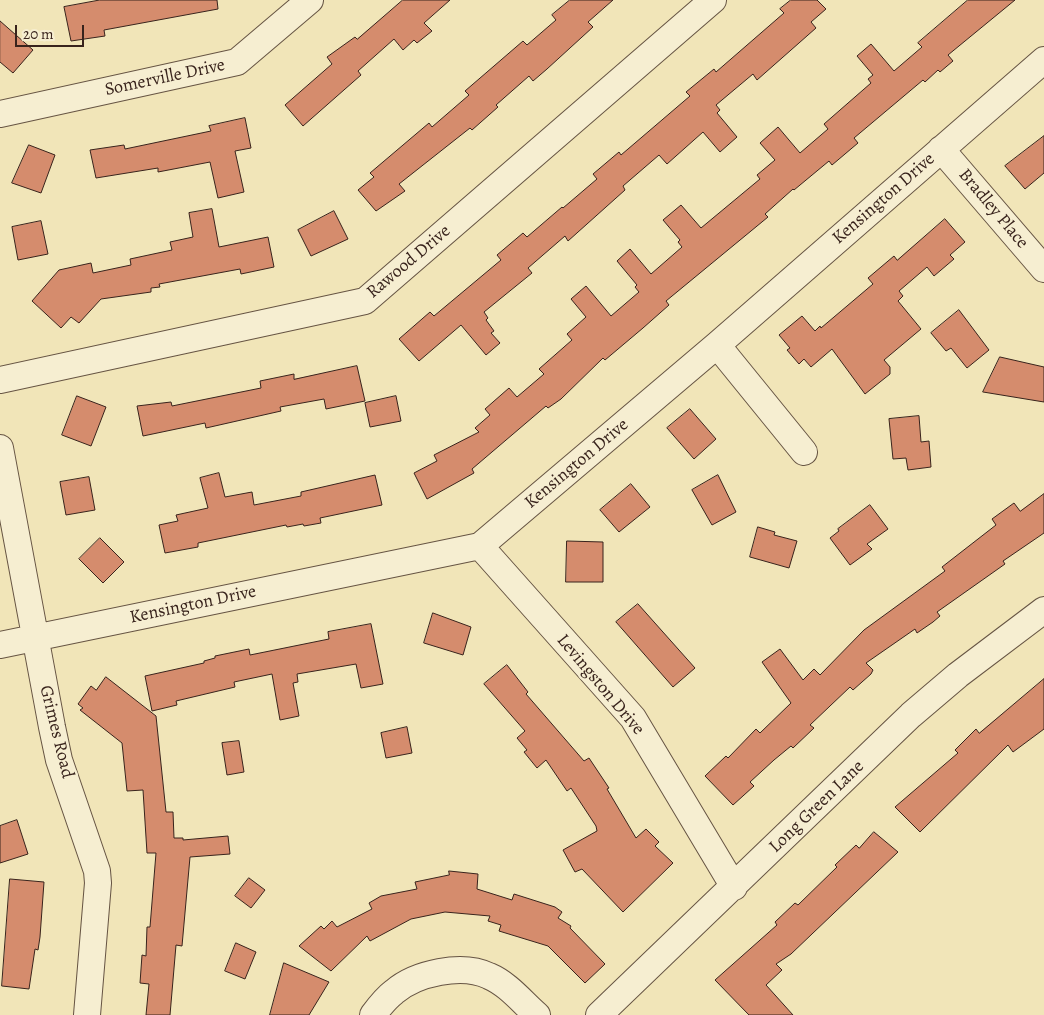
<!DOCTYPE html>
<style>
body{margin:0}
#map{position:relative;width:1044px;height:1015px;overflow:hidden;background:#f1e5b8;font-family:Alegreya,serif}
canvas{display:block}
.scale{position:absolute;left:15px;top:25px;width:69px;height:22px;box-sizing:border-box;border:2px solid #38231c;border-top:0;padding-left:6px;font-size:15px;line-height:18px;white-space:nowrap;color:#38231c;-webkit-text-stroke:4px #f6eed1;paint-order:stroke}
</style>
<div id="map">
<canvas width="1044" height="1015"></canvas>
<div class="scale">20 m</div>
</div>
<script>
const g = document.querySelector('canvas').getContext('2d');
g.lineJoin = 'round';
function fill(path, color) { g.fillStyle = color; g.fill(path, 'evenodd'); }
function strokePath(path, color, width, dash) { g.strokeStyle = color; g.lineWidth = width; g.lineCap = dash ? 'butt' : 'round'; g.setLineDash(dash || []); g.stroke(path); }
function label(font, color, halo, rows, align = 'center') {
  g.font = font + ' Alegreya,serif'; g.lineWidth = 4.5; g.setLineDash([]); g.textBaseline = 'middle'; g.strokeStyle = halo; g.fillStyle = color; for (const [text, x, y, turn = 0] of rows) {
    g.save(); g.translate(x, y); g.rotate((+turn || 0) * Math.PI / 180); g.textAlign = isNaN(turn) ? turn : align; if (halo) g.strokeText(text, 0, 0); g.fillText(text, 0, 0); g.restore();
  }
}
const building = new Path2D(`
 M100,0H217L218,9L104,30L105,36L71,41L64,7Z
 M403,0H450L424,23L432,31L417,43L414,40L403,50L394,39L358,71L361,75L303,126L285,105L332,64L327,57L355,37L357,39Z
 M570,0H613L588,22L593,27L547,69L533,81L529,76L496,105L498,107L472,130L470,128L399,184L405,191L376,211L358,190L374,177L370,173L429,123L432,127L469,95L465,91L523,41L527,45L556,20L552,15Z
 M791,0H817L826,9L811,22L816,28L757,80L753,74L716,105L720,110L717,113L737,137L720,152L703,132L667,164L659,155L623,186L625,190L568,241L565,236L528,268L532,273L484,312L488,318L486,320L494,331L491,333L500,343L486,355L461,325L419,361L399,339L430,312L434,316L501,260L497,255L523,233L527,237L562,207L563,208L597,179L593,174L619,152L621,155L690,96L686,92L714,69L716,72L784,13L780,9Z
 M968,0H1015L948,55L953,61L940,72L938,70L925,82L923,80L854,138L858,143L832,165L829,161L794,190L793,189L765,214L768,217L666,301L669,305L643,328L605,360L603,358L561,399L548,408L546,406L472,469L474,473L427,499L414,473L437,461L434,455L479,432L475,428L490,415L485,409L509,388L517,397L544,374L539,369L572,340L567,334L586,317L571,299L586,286L611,316L639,292L635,287L637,285L617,261L630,249L651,274L682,247L678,242L680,240L663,220L681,205L701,228L760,179L757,175L775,160L760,143L778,127L800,153L828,129L824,124L871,83L868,79L873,75L857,56L871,44L894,71L922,47L918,43Z
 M0,21L33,50L13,73L0,62Z
 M245,118L251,148L235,151L244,192L218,198L210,162L158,172V168L96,178L90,150L124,145L125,149L211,131L209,126Z
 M1044,136V173L1025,189L1005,166Z
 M29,145L55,155L41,193L12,183Z
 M212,209L219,247L268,237L274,267L241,274L240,269L159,284L160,287L151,288V292L101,299L79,323L71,317L61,328L32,301L59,270L91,263L93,273L131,265L130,259L172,250L170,242L193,237L189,213Z
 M334,211L348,239L311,256L298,230Z
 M945,219L965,242L950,255L954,259L934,276L927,267L899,291L903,296L898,301L921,329L884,360L890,367V374L865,394L832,349L811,367L804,359L799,364L787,350L790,348L779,335L802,316L815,331L820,326L821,328L873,284L868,278L894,256L897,260Z
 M41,221L48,254L18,260L12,227Z
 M959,310L989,350L967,368L951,348L946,351L931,333Z
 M1000,357L1044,367V402L983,392Z
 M357,366L365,401L326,409L324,399L280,407L281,411L206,428L205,423L143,436L137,406L171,402L172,406L261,388L260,381L294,374V379Z
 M77,396L106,407L91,446L62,435Z
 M396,396L401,421L370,427L365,403Z
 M690,409L716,439L694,459L667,428Z
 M919,416L921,442L929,441L931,467L908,470L906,458L893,459L889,419Z
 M219,473L225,497L252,492L254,505L301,496V492L375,475L382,505L320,518L321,523L304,526L303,524L287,527L286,525L198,543V547L165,553L159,525L178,521L176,515L208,508L200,478Z
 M718,475L736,512L712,525L692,490Z
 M89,477L95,510L66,515L60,482Z
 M631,484L650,507L619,532L600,510Z
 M1044,494V533L1003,561L1005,564L937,612L940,616L933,622L917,633L915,629L866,663L873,670L871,674L853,690L850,687L810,725L814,728L793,748L791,746L774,760L750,782L754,786L733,805L705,776L726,756L728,758L756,729L760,733L791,703L762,662L780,649L803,680L814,669L820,675L864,630L945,571L942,567L996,525L992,519L1014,503L1020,511Z
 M870,505L888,529L867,544L872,549L850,565L830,538L839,531L838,529Z
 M758,527L775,532L774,535L797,541L789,568L750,557Z
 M100,538L124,562L103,583L79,559Z
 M567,541L603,542V582H566Z
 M638,604L695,668L673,687L616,622Z
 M433,613L471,627L463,655L424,643Z
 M371,624L383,684L361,688L356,664L297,674L298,682L293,683L299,716L280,720L272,674L234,682L235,687L176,701L177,705L152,711L145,676L204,663V661L215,658V656L249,649L250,655L329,639L328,632Z
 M507,665L528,692L526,694L584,761L589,758L609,788L607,789L636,838L646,829L659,842L655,846L673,863L623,912L582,869L575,872L563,850L597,831L596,826L571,788L567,791L546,760L537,768L524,752L527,750L517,738L525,731L484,684Z
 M106,677L156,716L166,812H173L174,838H183V840L228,836L230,854L190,857L182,946L176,945L170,1015H146L149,984L140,983L142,955L146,956L147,927H150L156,853H147L143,790L127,791L122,743L80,710L83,708L78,704L91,686L96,690Z
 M1044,679V729L1013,752L1008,745L920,832L895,807L958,753L955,750L976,729L979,733Z
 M407,727L412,753L386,758L381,733Z
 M239,741L244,772L227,775L222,743Z
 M17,820L28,854L0,863V826Z
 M874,832L898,852L791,954L776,964L782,970L766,985L793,1015H749L715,980L777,925L775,922L795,903L798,905L837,867L835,865L856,845L859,848Z
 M449,871L478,874L477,889L512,900L514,894L555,907L562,912L558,918L571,926L570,928L605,964L585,983L548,946L499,931L501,925L488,921L490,916L445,912L411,919L370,941L367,936L331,971L299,946L321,926L324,929L332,921L337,927L372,909L369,903L381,896L417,889L415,882L449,875Z
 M249,878L265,890L251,908L235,896Z
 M10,879L44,882L40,937L38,950L35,949L29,989L2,986Z
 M236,943L256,952L245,979L225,971Z
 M284,963L329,982L309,1015H270Z`);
fill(building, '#d58c6d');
strokePath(building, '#38231c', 1);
const minor = new Path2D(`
 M0,114L237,62L310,0
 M941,149L1044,269
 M717,345L804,452
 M0,380L365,301L713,0
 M0,448L52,727L59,760L97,871L98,883L87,1015
 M480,546L633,718L734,887
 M0,645L480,546L717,345L1044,60
 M373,1015C379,1007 386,998 394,992C416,973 462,963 489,976C508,984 522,1002 537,1015
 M599,1015L911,715L958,675L1044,610`);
strokePath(minor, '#665443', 28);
strokePath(minor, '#f6eed1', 26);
label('18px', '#38231c', '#f6eed1', [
 ["Somerville Drive",165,78,-12],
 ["Kensington Drive",884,199,-41],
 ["Bradley Place",993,209,50],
 ["Rawood Drive",409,262,-40],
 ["Kensington Drive",577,464,-40],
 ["Kensington Drive",193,605,-12],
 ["Levingston Drive",600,685,50],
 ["Grimes Road",56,732,76],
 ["Long Green Lane",817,807,-44]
]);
</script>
